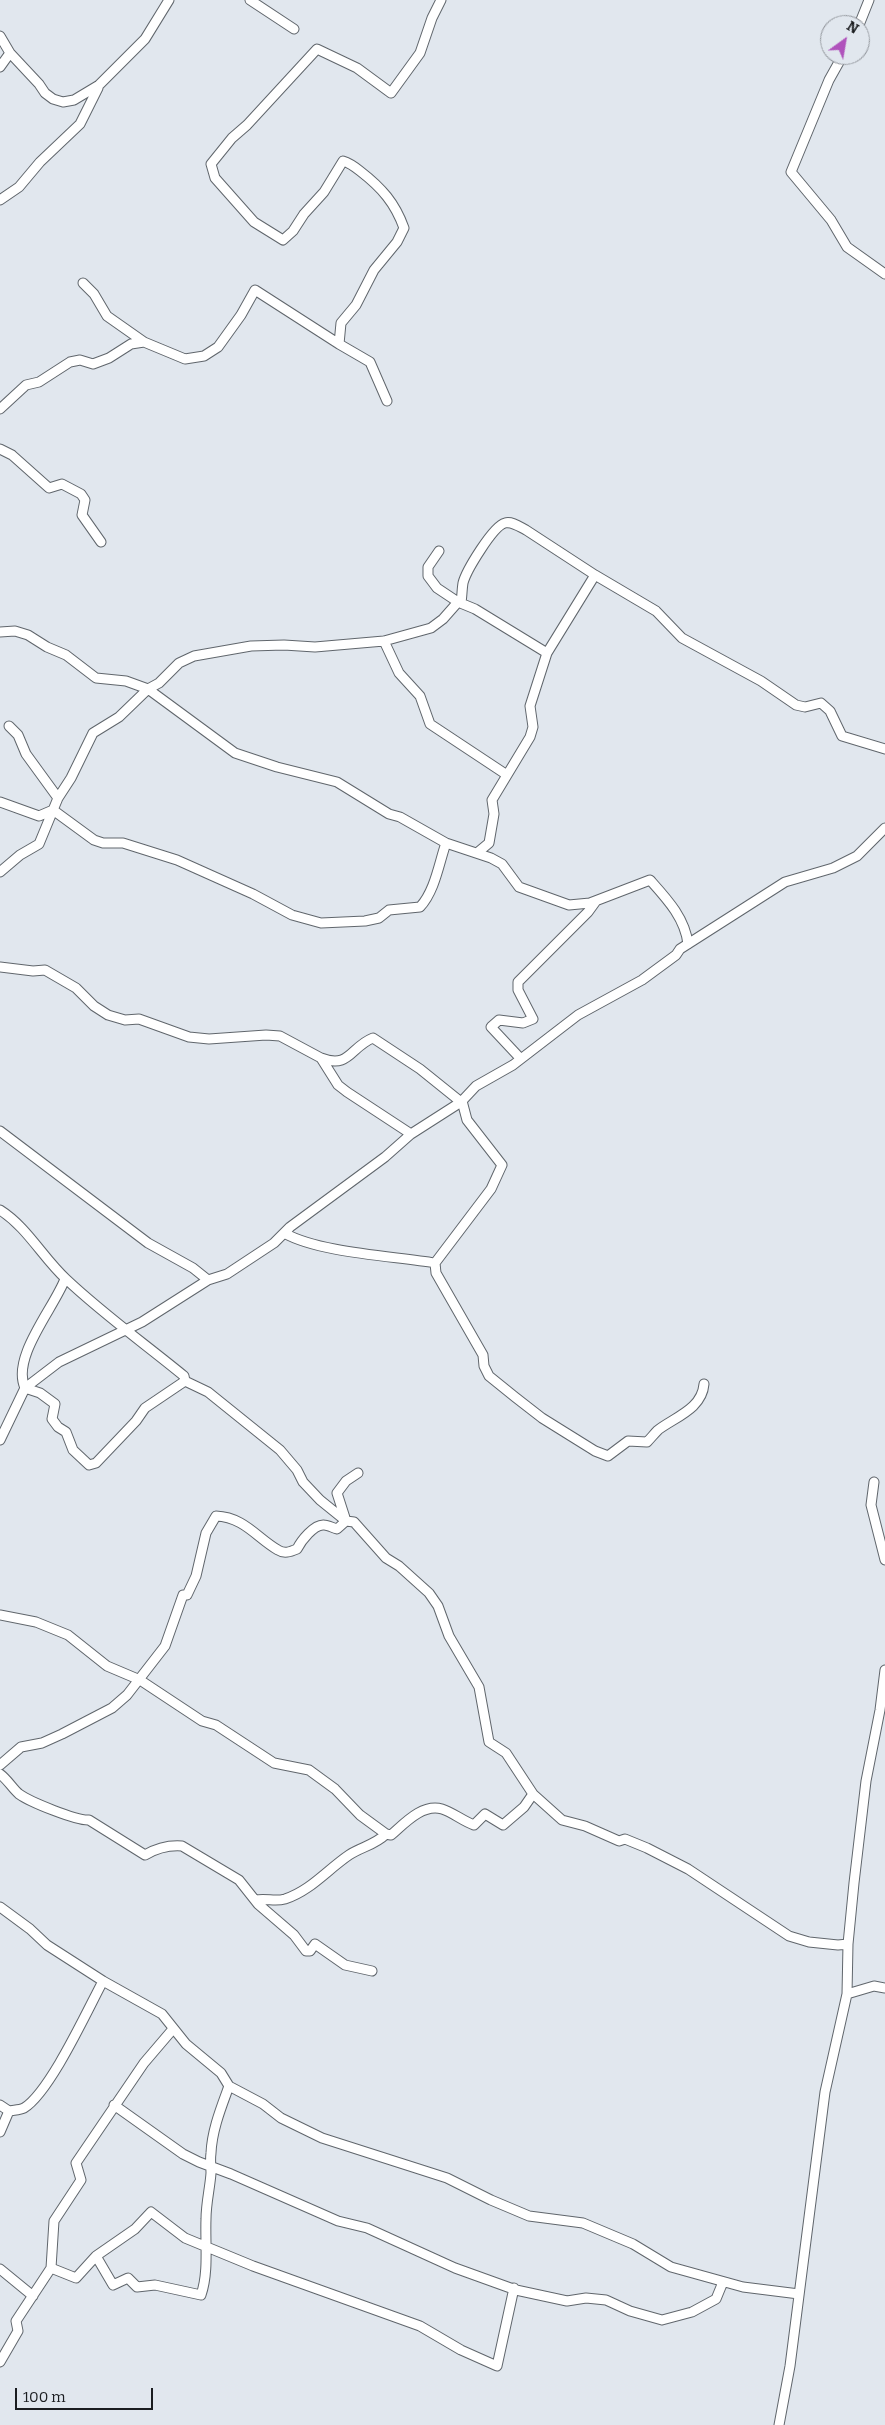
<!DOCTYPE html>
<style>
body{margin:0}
#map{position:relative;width:885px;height:2425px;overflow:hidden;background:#e1e7ee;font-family:Bitter,serif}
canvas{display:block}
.north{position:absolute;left:820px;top:15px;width:50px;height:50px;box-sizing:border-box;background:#e1e7ee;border:1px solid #92969c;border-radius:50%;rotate:32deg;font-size:14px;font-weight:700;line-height:20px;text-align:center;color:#1b1d20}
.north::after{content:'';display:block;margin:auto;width:18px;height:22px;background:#b053bc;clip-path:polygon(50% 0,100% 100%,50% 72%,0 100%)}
.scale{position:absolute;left:15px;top:2388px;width:138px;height:22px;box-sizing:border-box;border:2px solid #1b1d20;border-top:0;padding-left:6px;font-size:15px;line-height:18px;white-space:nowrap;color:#1b1d20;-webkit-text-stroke:4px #e1e7ee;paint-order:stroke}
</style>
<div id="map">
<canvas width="885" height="2425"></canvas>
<div class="north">N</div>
<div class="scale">100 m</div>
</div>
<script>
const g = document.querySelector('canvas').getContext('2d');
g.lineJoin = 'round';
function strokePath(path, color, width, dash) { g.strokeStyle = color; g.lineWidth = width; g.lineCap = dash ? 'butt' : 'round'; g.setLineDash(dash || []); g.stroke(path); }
const street = new Path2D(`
 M250,0L294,29
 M859,25L869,0
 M0,36L10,53L39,84L45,93L53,99L63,102L74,100L99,85L145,39L169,0
 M843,55L829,80L791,172L831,220L847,247L885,274
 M0,67L10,53
 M0,200L19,187L40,162L80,124L98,88
 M83,283L94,294L107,316L144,342
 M339,344L370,362L387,401
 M0,409L26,385L39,382L70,362L80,360L93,364L109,358L131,344L144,342L185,359L204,356L218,347L241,315L255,290L339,344L341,323L356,305L374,270L397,242L404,228C395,203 382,188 360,171C355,167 350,163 343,161L324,192L304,214L293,231L283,240L254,222L215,178L211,164L232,138L247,125L317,49L357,68L391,93L420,53L432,18L441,0
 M0,449L12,455L49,488L62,484L81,494L85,500L82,515L101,542
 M439,551L428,567V576L437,588L458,602
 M461,603C462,596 462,589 463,583C466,571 493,526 505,523C512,521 520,527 526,530L595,575
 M0,632L15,631L28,635L47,647L66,655L96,678L126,681L148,689L235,753L277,767L337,782L389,814L400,817L446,843C439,863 435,891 420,907L389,910L379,918L365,921L321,923L292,915L253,894L177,860L123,843H103L94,840L53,810L39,816L0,802
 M384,641L399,673L420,696L430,724L504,773H508
 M9,726L18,735L26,754L58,798
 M446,843L491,858L502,864L519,887L569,905L590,903L650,880C667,899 685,918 688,944
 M477,853L489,843L494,814L492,800L530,737L533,727L530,706L547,653
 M0,872L20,855L39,844L58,798L71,778L93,733L119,717L148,689L159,683L179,663L194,656L251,646L284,645L315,647L384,641L431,628L443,619L458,602L475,609L547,653L595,575L656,611L682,638L761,681L796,705L805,707L821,703L830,711L842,736L885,749
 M0,967L33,971L45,970L76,988L94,1006L108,1015L125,1020L139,1019L189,1037L209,1039L266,1035L280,1036L321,1058L338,1085L347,1092L411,1134
 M321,1058C350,1069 350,1047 373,1038L420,1069L461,1102
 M520,1058L491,1027L499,1020L523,1023L533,1019L518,990V982L588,912L596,901
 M0,1131L148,1243L193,1268L208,1280
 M0,1210C27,1227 43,1258 66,1279C103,1314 145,1344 184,1376L185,1381L145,1408L136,1421L96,1463L89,1465L73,1450L66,1432L58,1427L52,1419L55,1404L40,1393L25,1388C11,1357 54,1308 65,1279
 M284,1233C320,1253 393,1256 435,1263L491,1189L502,1165L467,1120L462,1101
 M435,1263L436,1273L483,1355L484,1366L489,1376L515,1397L542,1418L595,1451L608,1456L628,1441L647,1442C651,1438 654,1434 658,1430C675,1417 702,1409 704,1384
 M185,1381L208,1392L280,1450L297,1470L303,1482L320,1500L346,1521L354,1522L386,1558L399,1566L429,1593L438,1606L449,1636L479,1687L489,1742L506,1753L533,1794L562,1820L585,1826L619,1841L625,1839L647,1848L688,1869L789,1936L809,1942L838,1945L848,1944
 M0,1440L25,1388L59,1362L142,1322L208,1280L227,1274L274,1243L290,1227L385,1157L411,1134L461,1102L476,1086L513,1065L578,1015L642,980L676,955L680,949L785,882L833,868L857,856L885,828
 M874,1482L871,1505L885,1560
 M0,1615L36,1622L68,1635L107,1666L140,1680L202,1721L216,1725L274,1763L309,1770L335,1789L360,1815L386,1834
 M0,1765L21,1747L42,1743L62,1734L112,1708L127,1695L165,1646L183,1595H187L196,1576L206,1533L216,1516C244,1517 257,1538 278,1550C284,1554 290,1552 297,1549C301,1541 314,1524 324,1525C328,1525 333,1528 337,1529L346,1521L337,1493L346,1481L358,1473
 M0,1774C8,1780 12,1788 19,1794C30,1802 77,1821 89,1820L145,1855C157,1848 169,1845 182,1846L239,1880L258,1904L294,1935L306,1951H310L315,1944L345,1965L372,1971
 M255,1900C268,1898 274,1902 285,1899C310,1891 327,1870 349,1855C361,1847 375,1845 386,1834L391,1835C403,1825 422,1803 442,1809C452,1812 463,1821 474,1825L485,1814L503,1825L524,1807L533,1794
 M0,1907L30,1929L47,1945L103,1981L162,2014L186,2044L221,2073L229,2086L263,2104L281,2118L322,2138L447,2178L491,2200L529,2216L583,2223L633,2244L671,2267L743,2287L799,2294
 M847,1994L874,1986L885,1988
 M0,2105L9,2111C14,2110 20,2110 24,2108C50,2092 87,2011 103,1981
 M114,2105L183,2154L199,2162L231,2174L338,2221L367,2228L455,2268L516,2290L567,2301L586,2298L606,2300L630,2311L662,2320L692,2312L716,2299L723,2282
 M0,2132L9,2111
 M96,2256L113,2285L128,2278L137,2287L155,2285L201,2295C209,2272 205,2243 206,2219C206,2203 210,2188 211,2173C211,2166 210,2160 211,2153C212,2130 221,2108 229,2086
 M51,2268L54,2221L81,2180L76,2163L144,2063L173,2029
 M0,2269L33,2296
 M0,2362L18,2331L16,2321L51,2268L76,2278L96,2256L135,2229L151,2212L185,2238L253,2266L420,2326L461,2350L497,2366L514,2288
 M779,2425L790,2366L825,2092L847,1994L848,1944L854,1883L866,1781L880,1710L885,1670`);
strokePath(street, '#60666c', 11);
strokePath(street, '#fff', 9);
</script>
